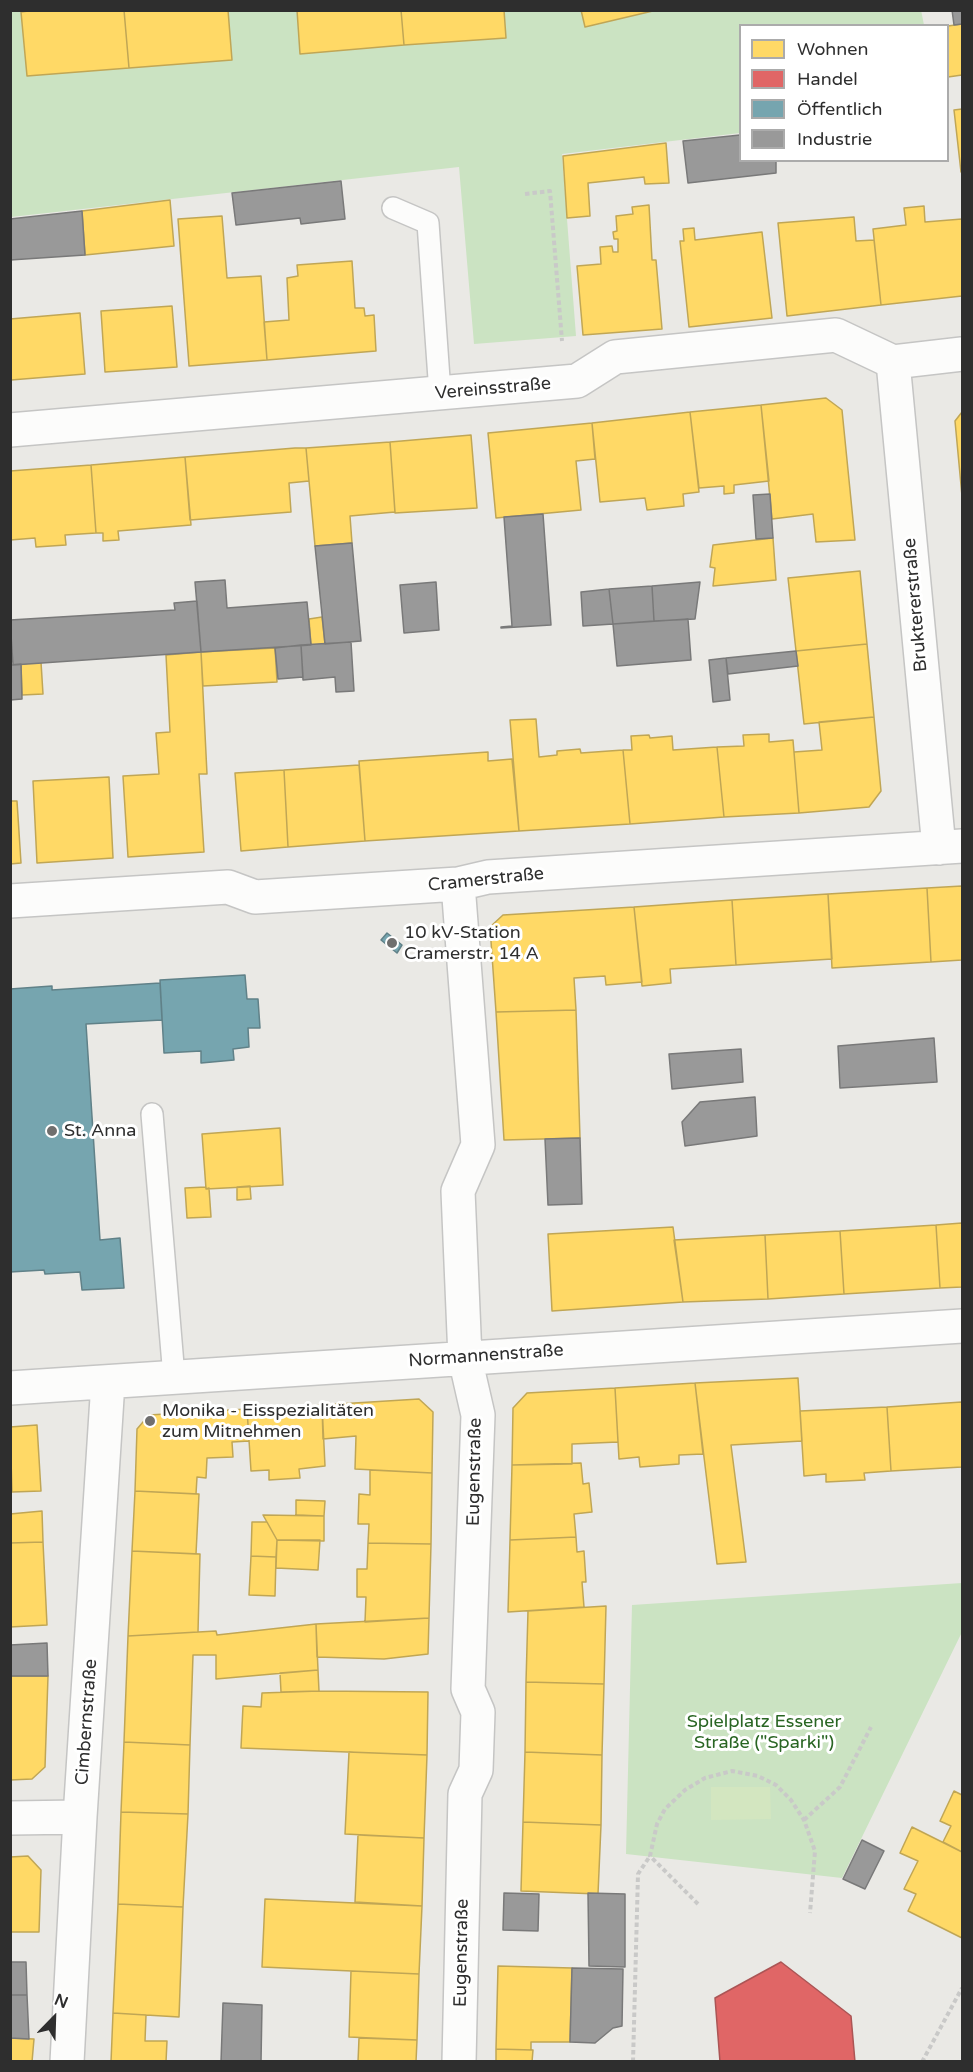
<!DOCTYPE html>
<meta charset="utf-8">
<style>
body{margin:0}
#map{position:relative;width:973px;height:2072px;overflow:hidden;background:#eae9e5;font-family:"Varela Round",sans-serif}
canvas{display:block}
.frame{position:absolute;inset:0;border:12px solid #2e2e2e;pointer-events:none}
.legend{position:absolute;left:739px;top:24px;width:210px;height:138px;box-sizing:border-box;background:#fff;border:2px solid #ababab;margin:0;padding:8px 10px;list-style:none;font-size:18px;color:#2e2e2e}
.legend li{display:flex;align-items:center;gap:12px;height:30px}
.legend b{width:30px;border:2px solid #ababab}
.north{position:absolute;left:24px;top:1988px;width:60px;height:60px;-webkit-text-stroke:4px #fff;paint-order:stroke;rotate:23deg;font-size:16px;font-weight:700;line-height:24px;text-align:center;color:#2e2e2e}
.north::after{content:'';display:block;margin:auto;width:21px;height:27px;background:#2e2e2e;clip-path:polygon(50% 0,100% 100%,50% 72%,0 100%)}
</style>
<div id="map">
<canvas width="973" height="2072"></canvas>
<div class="frame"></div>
<ul class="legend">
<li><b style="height:16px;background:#ffd966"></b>Wohnen</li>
<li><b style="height:16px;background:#e06666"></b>Handel</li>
<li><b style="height:16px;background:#76a5af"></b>Öffentlich</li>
<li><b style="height:16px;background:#999"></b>Industrie</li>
</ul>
<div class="north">N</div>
</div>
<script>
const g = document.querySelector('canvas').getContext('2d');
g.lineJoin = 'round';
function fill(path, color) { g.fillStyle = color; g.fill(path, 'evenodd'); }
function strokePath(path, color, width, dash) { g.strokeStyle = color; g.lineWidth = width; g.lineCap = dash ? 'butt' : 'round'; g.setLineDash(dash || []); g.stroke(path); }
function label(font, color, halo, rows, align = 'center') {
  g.font = font + ' "Varela Round",sans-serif'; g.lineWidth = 6; g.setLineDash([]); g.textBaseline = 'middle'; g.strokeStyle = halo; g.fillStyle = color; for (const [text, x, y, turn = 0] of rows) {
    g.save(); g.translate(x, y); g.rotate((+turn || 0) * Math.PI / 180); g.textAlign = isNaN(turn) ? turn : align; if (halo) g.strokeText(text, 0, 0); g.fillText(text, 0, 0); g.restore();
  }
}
fill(new Path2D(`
 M921,10L924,25L740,26V133L562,154L576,336L474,344L459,167L11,217L10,11Z
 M962,1583V1632L842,1878L626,1854L632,1605Z`), '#cbe3c2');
fill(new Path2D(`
 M711,1787H770L771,1819L711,1820Z`), '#d3e6c0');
const homes = new Path2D(`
 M36,10H124L129,68L27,76L21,12Z
 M124,10H228L232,60L129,68Z
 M297,10H401L404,45L300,54Z
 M401,10H504L506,38L404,45Z
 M581,10H657L585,27Z
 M962,24V75L948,77V26Z
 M962,109V171L961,172L954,110Z
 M666,143L669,183L645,184L644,177L588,183L590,216L567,218L563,156Z
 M170,200L174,246L85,255L82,211Z
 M649,205L652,260H656L662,329L583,335L577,266L601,264L600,247L612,246L613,252H618V239H614L613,232L617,231L616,216L633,214L632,207Z
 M924,206L925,222L962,219V296L881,305L873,229L906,225L904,208Z
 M222,216L227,278L261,276L267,360L189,366L178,219Z
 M854,217L856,241L874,240L881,305L787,316L778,223Z
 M694,228L695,240L762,232L772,318L689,327L680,241H684L683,229Z
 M352,261L355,308H364L365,316L374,315L376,351L267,360L264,322L289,320L287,278L298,276L297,265Z
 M172,306L177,367L105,372L101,311Z
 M80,313L85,374L11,380L10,319Z
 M826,398L842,410L855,540L816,542L813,514L772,519L761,405Z
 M761,405L769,481L734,485V493L724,494V486L699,488L690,412Z
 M690,412L699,492L683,494L684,506L647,510L645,498L600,502L592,423Z
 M962,412V496L955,421Z
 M592,423L595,459L576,461L581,510L496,518L488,433Z
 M471,435L477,508L395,513L390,442Z
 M390,442L395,512L350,516L352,543L315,546L306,448Z
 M295,448H306L309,481L289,483L291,512L190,520L185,457Z
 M185,457L191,525L118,531L119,540L103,541V533H96L91,465Z
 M91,465L96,533L65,535L66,545L36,547L35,538L10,540V471Z
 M773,538L776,580L713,586L715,568L710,567L713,545Z
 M860,571L867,644L796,651L788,578Z
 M322,617L325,644L311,645L309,619Z
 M867,644L874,717L804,724L796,651Z
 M275,648L277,682L203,686L201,652Z
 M201,652L207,774H199L204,852L128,857L123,776L159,774L156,733L170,732L166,655Z
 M41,662L43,694L22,695L21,664Z
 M874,717L881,791L869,807L799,813L794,752L822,750L819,722Z
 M536,719L539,757L557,755V751L580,749L581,753L623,750L630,824L519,831L510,720Z
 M769,734V742L793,740L799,813L724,817L717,747L744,746L743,735Z
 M649,735L650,738L672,736L673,750L717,747L724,817L630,824L623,750H632L631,736Z
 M488,752V761L512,759L519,831L365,841L359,761Z
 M359,765L365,841L288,847L284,770Z
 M284,770L288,847L241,851L235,773Z
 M109,777L113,858L37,863L33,781Z
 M10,801H17L21,863L10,864Z
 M962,886V960L931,962L927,888Z
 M927,888L931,962L832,968L828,894Z
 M828,894L832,959L736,965L732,900Z
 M732,900L736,965L670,969L671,983L642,986L634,907Z
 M634,907L642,982L606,985L605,976L574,978L576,1010L496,1012L490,927L503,915Z
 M576,1010L580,1138L504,1140L496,1012Z
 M280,1128L283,1185L206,1189L202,1134Z
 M250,1186L251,1199L237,1200V1187Z
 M206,1187V1189L209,1188L211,1217L187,1218L185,1188Z
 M962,1223V1287L940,1288L936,1225Z
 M936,1225L940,1288L844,1294L840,1231Z
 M673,1227L683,1302L552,1311L548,1234Z
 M840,1231L844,1294L768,1299L765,1235Z
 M765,1235L768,1299L683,1302L674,1240Z
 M798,1378L802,1441L731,1445L746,1562L717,1564L695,1383Z
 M695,1383L703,1454L679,1455V1464L640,1467L639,1457L619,1459L615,1388Z
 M615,1388L618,1442L572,1444V1464L512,1465L513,1408L527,1393Z
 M419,1399L433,1412L432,1473L355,1469L356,1436L323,1439L322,1405Z
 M962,1402V1467L891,1471L887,1407Z
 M322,1405L325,1466L299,1469L300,1478L269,1480V1470L251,1471L247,1409Z
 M887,1407L891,1471L864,1473L865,1480L826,1482V1474L804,1476L800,1411Z
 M247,1409L249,1441L232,1442L233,1457L207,1458L206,1478L197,1477L196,1494L135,1491L137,1429L149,1415Z
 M37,1425L41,1491L12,1492L10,1427Z
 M581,1463L583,1484L589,1483L592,1512L574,1514L576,1537L510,1540L512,1465Z
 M370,1470L432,1473L431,1544L368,1543L369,1524H358L359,1494L370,1495Z
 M135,1491L199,1494L196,1554L132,1551Z
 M296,1500L325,1501L324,1516L296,1515Z
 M42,1511L43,1542L10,1543V1514Z
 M263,1515L324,1516V1541L277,1540Z
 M252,1522H267L277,1540L276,1557L251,1556Z
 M576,1537L577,1552L584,1551L586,1582H582L584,1607L508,1612L510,1540Z
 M277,1540H320L318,1570L276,1568Z
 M43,1542L47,1625L10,1627V1543Z
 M368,1543L431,1544L429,1618L365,1622L366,1597H357V1569H367Z
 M132,1551L200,1554L198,1632L128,1636Z
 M251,1556L276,1557L275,1596L249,1595Z
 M606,1606L604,1684L526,1682L528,1611Z
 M429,1618L428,1654L384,1659L317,1657L316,1624Z
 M316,1624L318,1670L216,1679V1655H193L190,1745L124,1742L128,1636L216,1631L217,1635Z
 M318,1670L319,1691L281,1692L280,1673Z
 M10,1676H48L45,1767L32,1779L10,1780Z
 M526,1682L604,1684L602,1755L525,1752Z
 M319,1691L428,1692L427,1755L241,1748L243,1706L261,1707L262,1693Z
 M124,1742L190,1745L188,1814L121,1812Z
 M349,1752L427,1755L424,1838L345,1834Z
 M525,1752L602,1755L601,1825L523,1822Z
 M954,1791L962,1795V1852L943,1842L951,1826L940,1821Z
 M121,1812L188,1814L183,1907L118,1904Z
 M523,1822L601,1825L598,1894L521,1891Z
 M912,1827L962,1852V1938L908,1911L916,1894L904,1889L918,1861L900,1853Z
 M358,1835L424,1838L422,1906L355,1902Z
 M28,1856L41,1870L39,1932H10V1857Z
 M265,1899L422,1906L419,1974L262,1967Z
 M118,1904L183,1907L179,2017L113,2013Z
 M498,1966L572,1968L570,2042H531V2050L496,2049Z
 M351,1971L419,1974L417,2040L349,2037Z
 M113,2013L146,2015L145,2041H167L166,2062H111Z
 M10,2038L34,2039L32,2062H10Z
 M359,2038L417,2040L416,2062H358Z
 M496,2049L533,2050L532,2062H496Z`);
fill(homes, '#ffd966');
strokePath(homes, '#c0a655', 1.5);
const shops = new Path2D(`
 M781,1962L851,2016L855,2062H720L715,1998Z`);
fill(shops, '#e06666');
strokePath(shops, '#ab5555', 1.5);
const public = new Path2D(`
 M387,933L402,945L397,953L381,940Z
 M245,975L247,999H258L260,1028H248L249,1047L233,1049L234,1060L201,1063V1051L164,1053L160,980Z
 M160,983L162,1020L86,1024L100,1240L120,1238L124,1288L82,1290L80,1272L45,1274L44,1270L10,1272V989L52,986V990Z`);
fill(public, '#76a5af');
strokePath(public, '#608188', 1.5);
const industry = new Path2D(`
 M952,10H962V24L954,25Z
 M740,135V160H776V173L688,183L683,141Z
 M341,181L345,219L301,224L300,218L236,225L232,193Z
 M82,211L85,255L10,260V219Z
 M770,494L773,538L756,539L753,495Z
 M543,514L551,625L501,628V627L512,626L504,517Z
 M352,543L361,641L325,644L315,546Z
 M225,580L227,608L307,602L311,645L201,652L195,582Z
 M436,582L439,630L404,633L400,585Z
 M700,582L695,619L654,621L652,586Z
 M652,586L654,621L613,624L609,589Z
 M609,589L613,624L583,626L581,592Z
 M197,601L201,652L13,665L10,620L175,610L174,603Z
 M688,619L691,660L617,666L613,624Z
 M351,642L354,691L336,692L335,677L303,680L301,645Z
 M301,645L303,677L278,679L275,648Z
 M796,651L798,666L728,674L726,658Z
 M726,658L730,700L713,702L709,660Z
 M21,664L22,699L10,700V665Z
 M934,1038L937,1082L840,1088L838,1046Z
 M741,1049L743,1082L672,1089L669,1054Z
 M755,1097L757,1136L685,1146L682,1122L700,1102Z
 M580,1138L582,1204L548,1205L545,1139Z
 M47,1643L48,1676H10V1645Z
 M862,1840L884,1851L865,1889L843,1879Z
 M504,1893L539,1894L538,1931L503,1930Z
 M588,1893L625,1894V1967L589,1966Z
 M10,1962H26L27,1995H10Z
 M572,1968L623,1969L622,2026L613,2028L595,2043L570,2042Z
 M10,1995H27L29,2039L10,2038Z
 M223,2003L262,2005L261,2062H221Z`);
fill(industry, '#999');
strokePath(industry, '#797979', 1.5);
const service = new Path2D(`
 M393,208L428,223L440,393
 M152,1114L174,1377`);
const minor = new Path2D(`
 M893,362L939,848
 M10,430L577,381L615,357L836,335L893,362L962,354
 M458,884L478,1145L458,1191L465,1358L478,1415L468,1689L478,1712L476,1770L465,1794L459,2062
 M10,901L228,887L255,897L458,884L488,877L962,846
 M10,1388L962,1326
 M10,1818L80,1817
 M67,2062L80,1817L108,1382`);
strokePath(service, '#c5c5c4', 24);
strokePath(minor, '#c5c5c4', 36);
strokePath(new Path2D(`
 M525,194L550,191L562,341
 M804,1820L840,1787L871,1727
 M698,1904L650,1856L657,1824L665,1809L685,1790L705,1778L732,1771L758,1776L776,1785L791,1800L804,1820L815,1851L810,1913
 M633,2062L638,1874L650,1856
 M922,2062L962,1988`), '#c9c9c8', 4, [4.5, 3]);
strokePath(service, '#fcfcfb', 21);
strokePath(minor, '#fcfcfb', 33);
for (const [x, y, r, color] of [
 [392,943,6,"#706f6e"],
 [52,1131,6,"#706f6e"],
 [150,1421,6,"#706f6e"]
]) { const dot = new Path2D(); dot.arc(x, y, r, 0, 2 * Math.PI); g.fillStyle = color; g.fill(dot); strokePath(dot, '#fff', 2); }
label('18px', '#2e2e2e', '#fff', [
 ["Vereinsstraße",493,389,-5],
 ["Bruktererstraße",916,605,-95],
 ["Cramerstraße",486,880,-6],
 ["Normannenstraße",486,1356,-4],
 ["Eugenstraße",475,1472,-89],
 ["Cimbernstraße",87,1722,-86],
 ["Eugenstraße",462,1953,-89]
]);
label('18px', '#2e2e2e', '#fff', [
 ["10 kV-Station",404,933],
 ["Cramerstr. 14 A",404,954],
 ["St. Anna",64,1131],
 ["Monika - Eisspezialitäten",162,1411],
 ["zum Mitnehmen",162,1432]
], 'left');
label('18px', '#296523', '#fff', [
 ["Spielplatz Essener",764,1722],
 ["Straße (\"Sparki\")",764,1743]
]);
</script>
